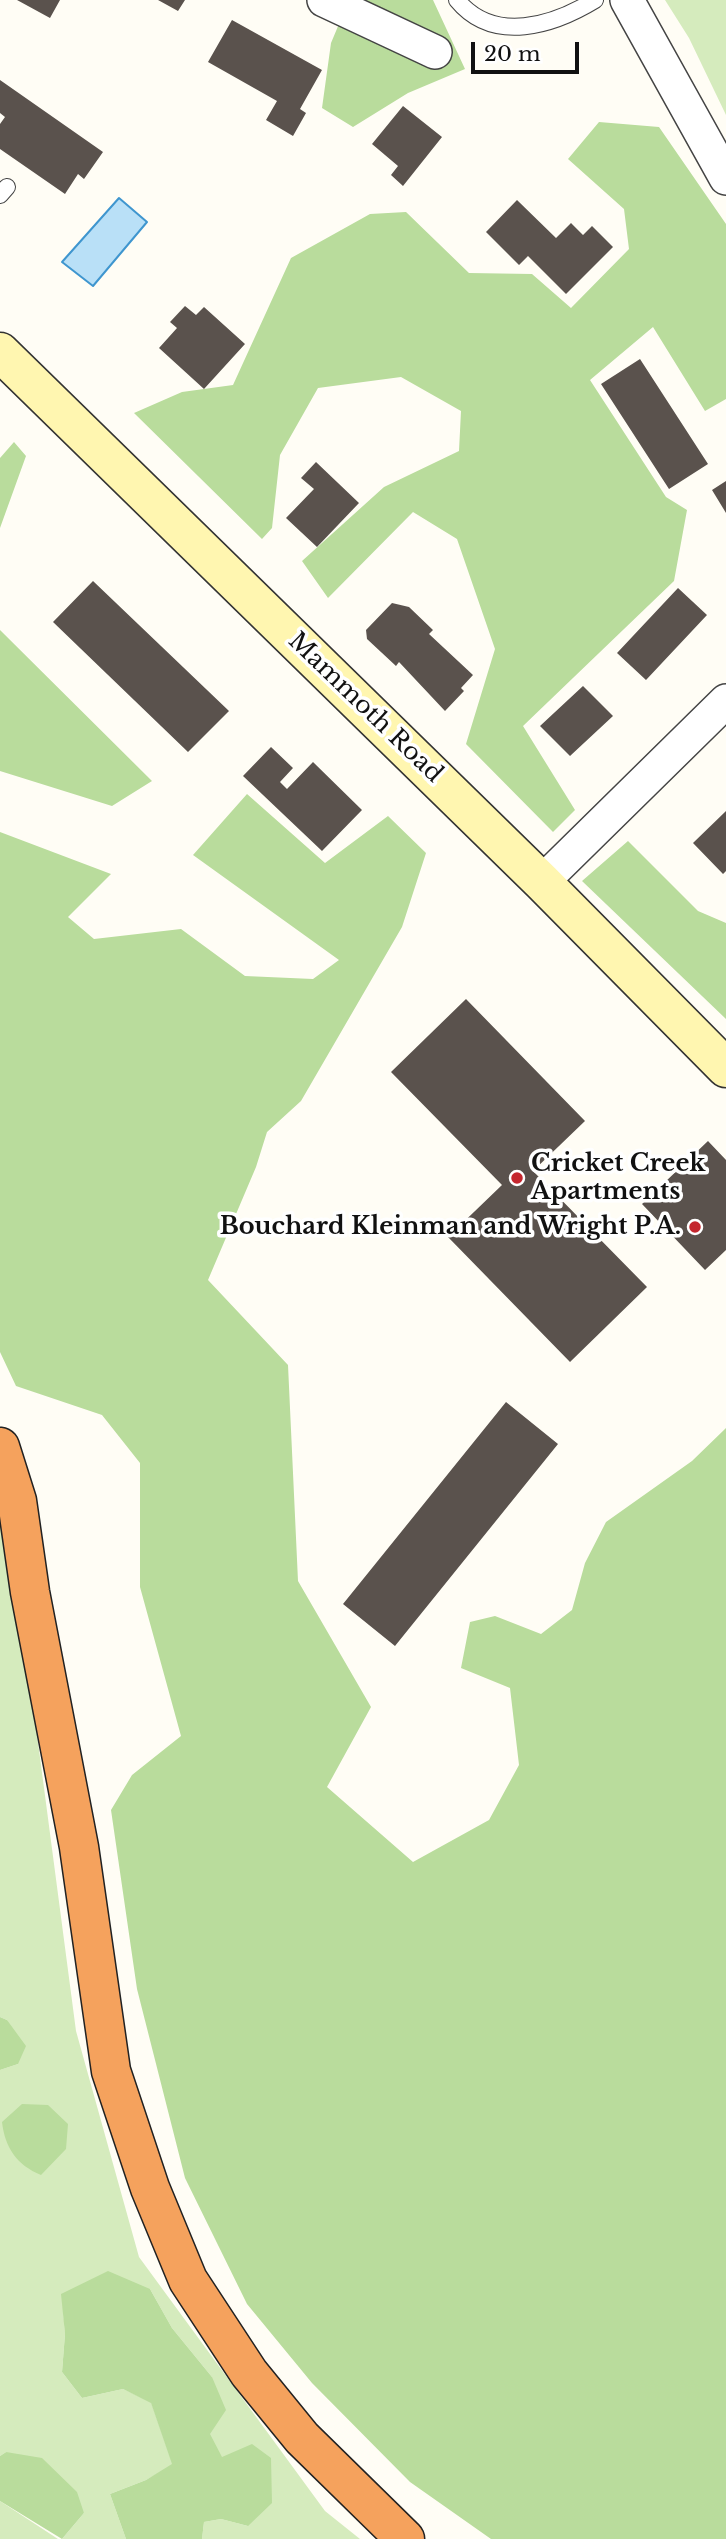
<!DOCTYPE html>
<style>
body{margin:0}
#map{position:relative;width:726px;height:2539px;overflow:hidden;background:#fffdf5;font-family:"Libre Baskerville",serif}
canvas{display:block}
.scale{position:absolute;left:471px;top:42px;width:108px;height:32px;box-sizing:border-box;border:4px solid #111;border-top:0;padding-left:9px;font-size:21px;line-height:24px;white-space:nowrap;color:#111;-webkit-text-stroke:5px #fff;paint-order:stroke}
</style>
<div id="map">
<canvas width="726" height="2539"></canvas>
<div class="scale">20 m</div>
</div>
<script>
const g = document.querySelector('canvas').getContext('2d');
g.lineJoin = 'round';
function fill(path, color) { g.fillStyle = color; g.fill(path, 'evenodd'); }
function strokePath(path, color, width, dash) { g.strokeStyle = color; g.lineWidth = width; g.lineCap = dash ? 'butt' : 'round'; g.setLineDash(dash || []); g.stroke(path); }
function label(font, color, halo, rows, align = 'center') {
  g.font = font + ' "Libre Baskerville",serif'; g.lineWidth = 7; g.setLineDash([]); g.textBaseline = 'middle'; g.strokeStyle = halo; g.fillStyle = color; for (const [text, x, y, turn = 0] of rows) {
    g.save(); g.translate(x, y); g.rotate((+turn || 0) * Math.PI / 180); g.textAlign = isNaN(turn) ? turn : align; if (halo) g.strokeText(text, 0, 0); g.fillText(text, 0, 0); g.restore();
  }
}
fill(new Path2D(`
 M665,0H726V115L689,38Z
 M0,1504L29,1674L76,2031L139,2257L325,2511L360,2539H202L204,2522L221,2519L248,2526L209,2434L212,2377L172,2328L150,2289L62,2294L65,2334L62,2372L82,2398L123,2389L151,2402L173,2465L146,2480L110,2494L126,2539H62L84,2513L6,2452L0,2456V2070L18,2064L7,2020L0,2017Z
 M0,2501L58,2539H0Z`), '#d5ebbd');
fill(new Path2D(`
 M349,0H433L465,69L408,93L353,127L322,108L331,43Z
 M599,122L659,127L726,224V399L705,411L653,327L590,380L666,497L687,510L674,581L523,726L575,810L553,832L466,744L495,649L457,539L413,512L328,598L302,561L384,487L459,451L461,411L401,377L318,388L280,455L272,528L262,539L134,413L182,392L233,385L291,258L370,214L406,212L469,273L532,274L571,308L629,249L624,209L568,159Z
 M14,442L26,456L0,528V458Z
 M0,629V630L152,781L112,806L0,771Z
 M247,794L325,863L388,816L426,853L402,927L301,1101L267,1132L256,1167L208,1280L288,1365L298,1581L371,1707L327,1787L413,1862L489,1820L519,1765L510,1688L461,1668L470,1622L495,1616L541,1634L572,1610L585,1563L606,1522L692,1461L726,1428V2539H491L410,2482L312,2383L247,2304L185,2178L137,1989L111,1810L132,1775L181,1736L140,1587V1463L102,1415L16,1386L0,1352V832L111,874L68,917L94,939L181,929L245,976L313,979L339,960L193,855Z
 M628,841L698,911L726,923V1019L582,881Z
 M0,2017L7,2020L26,2046L18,2064L0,2070Z
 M22,2104L48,2105L68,2124L66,2149L41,2175C17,2165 5,2148 2,2122Z
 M108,2271L150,2289L172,2328L212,2377L226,2410L210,2434L222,2457L252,2444L271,2458L272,2503L248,2526L221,2519L204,2522L202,2539H126L110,2494L146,2480L172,2464L151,2403L123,2389L82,2398L62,2372L65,2334L61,2294Z
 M6,2452L42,2458L77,2492L84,2513L62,2539L0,2501V2456Z`), '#b9dc9c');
const water = new Path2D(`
 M119,198L147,222L93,286L62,262Z`);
fill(water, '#b9e0f7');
strokePath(water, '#3f96cf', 2);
fill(new Path2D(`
 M17,0H60L50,18Z
 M158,0H185L178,11Z
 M232,20L322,70L300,109L306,113L293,136L266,120L277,101L208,62Z
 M0,80L103,152L84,179L78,174L65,194L0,149V124L5,117L0,113Z
 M403,106L442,137L403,186L391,175L398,166L372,144Z
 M517,200L556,238L571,223L583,235L592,226L613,247L566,294L528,256L519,265L486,232Z
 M185,306L196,315L204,307L245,344L204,389L159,348L177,328L170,322Z
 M640,359L708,464L669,489L601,384Z
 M316,462L359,503L317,547L286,518L314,489L301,478Z
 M726,481V513L712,490Z
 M93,581L229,711L188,752L53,622Z
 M678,588L707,615L646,680L617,653Z
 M392,603L409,607L433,630L429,634L473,675L461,688L464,691L445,711L399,662L396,666L367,639L366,630Z
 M583,686L613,716L570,756L540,726Z
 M271,747L293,768L280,782L287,789L313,762L362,810L322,851L243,776Z
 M726,811V871L723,874L693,843Z
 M466,999L585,1121L533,1171L647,1287L570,1362L448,1237L502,1185L391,1072Z
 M708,1141L726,1160V1250L705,1270L642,1204Z
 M506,1402L558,1444L395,1646L343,1604Z`), '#5a524d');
const lane = new Path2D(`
 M457,0C494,45 554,25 595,0
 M0,195L7,187`);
const street = new Path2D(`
 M324,0L435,52
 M627,0L726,178
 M542,882L726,701`);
const secondary = new Path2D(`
 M0,352L542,882L726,1068`);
const highway = new Path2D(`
 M0,1447L17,1501L30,1592L79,1847L111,2071L150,2188L188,2280L249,2373L302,2438L405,2539`);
strokePath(lane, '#444', 18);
strokePath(street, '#444', 36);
strokePath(secondary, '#333', 41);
strokePath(highway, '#222', 41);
strokePath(lane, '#fff', 16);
strokePath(street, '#fff', 33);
strokePath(secondary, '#fff6b0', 38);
strokePath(highway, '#f5a25d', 38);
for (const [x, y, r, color] of [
 [517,1178,7,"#c4262e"],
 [695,1227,7,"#c4262e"]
]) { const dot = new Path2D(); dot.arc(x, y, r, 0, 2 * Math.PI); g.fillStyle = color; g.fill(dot); strokePath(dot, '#fff', 2.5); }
label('24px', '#111', '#fff', [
 ["Mammoth Road",365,708,44]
]);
label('bold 24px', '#111', '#fff', [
 ["Cricket Creek",531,1164],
 ["Apartments",531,1192],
 ["Bouchard Kleinman and Wright P.A.",681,1227,"right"]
], 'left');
</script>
